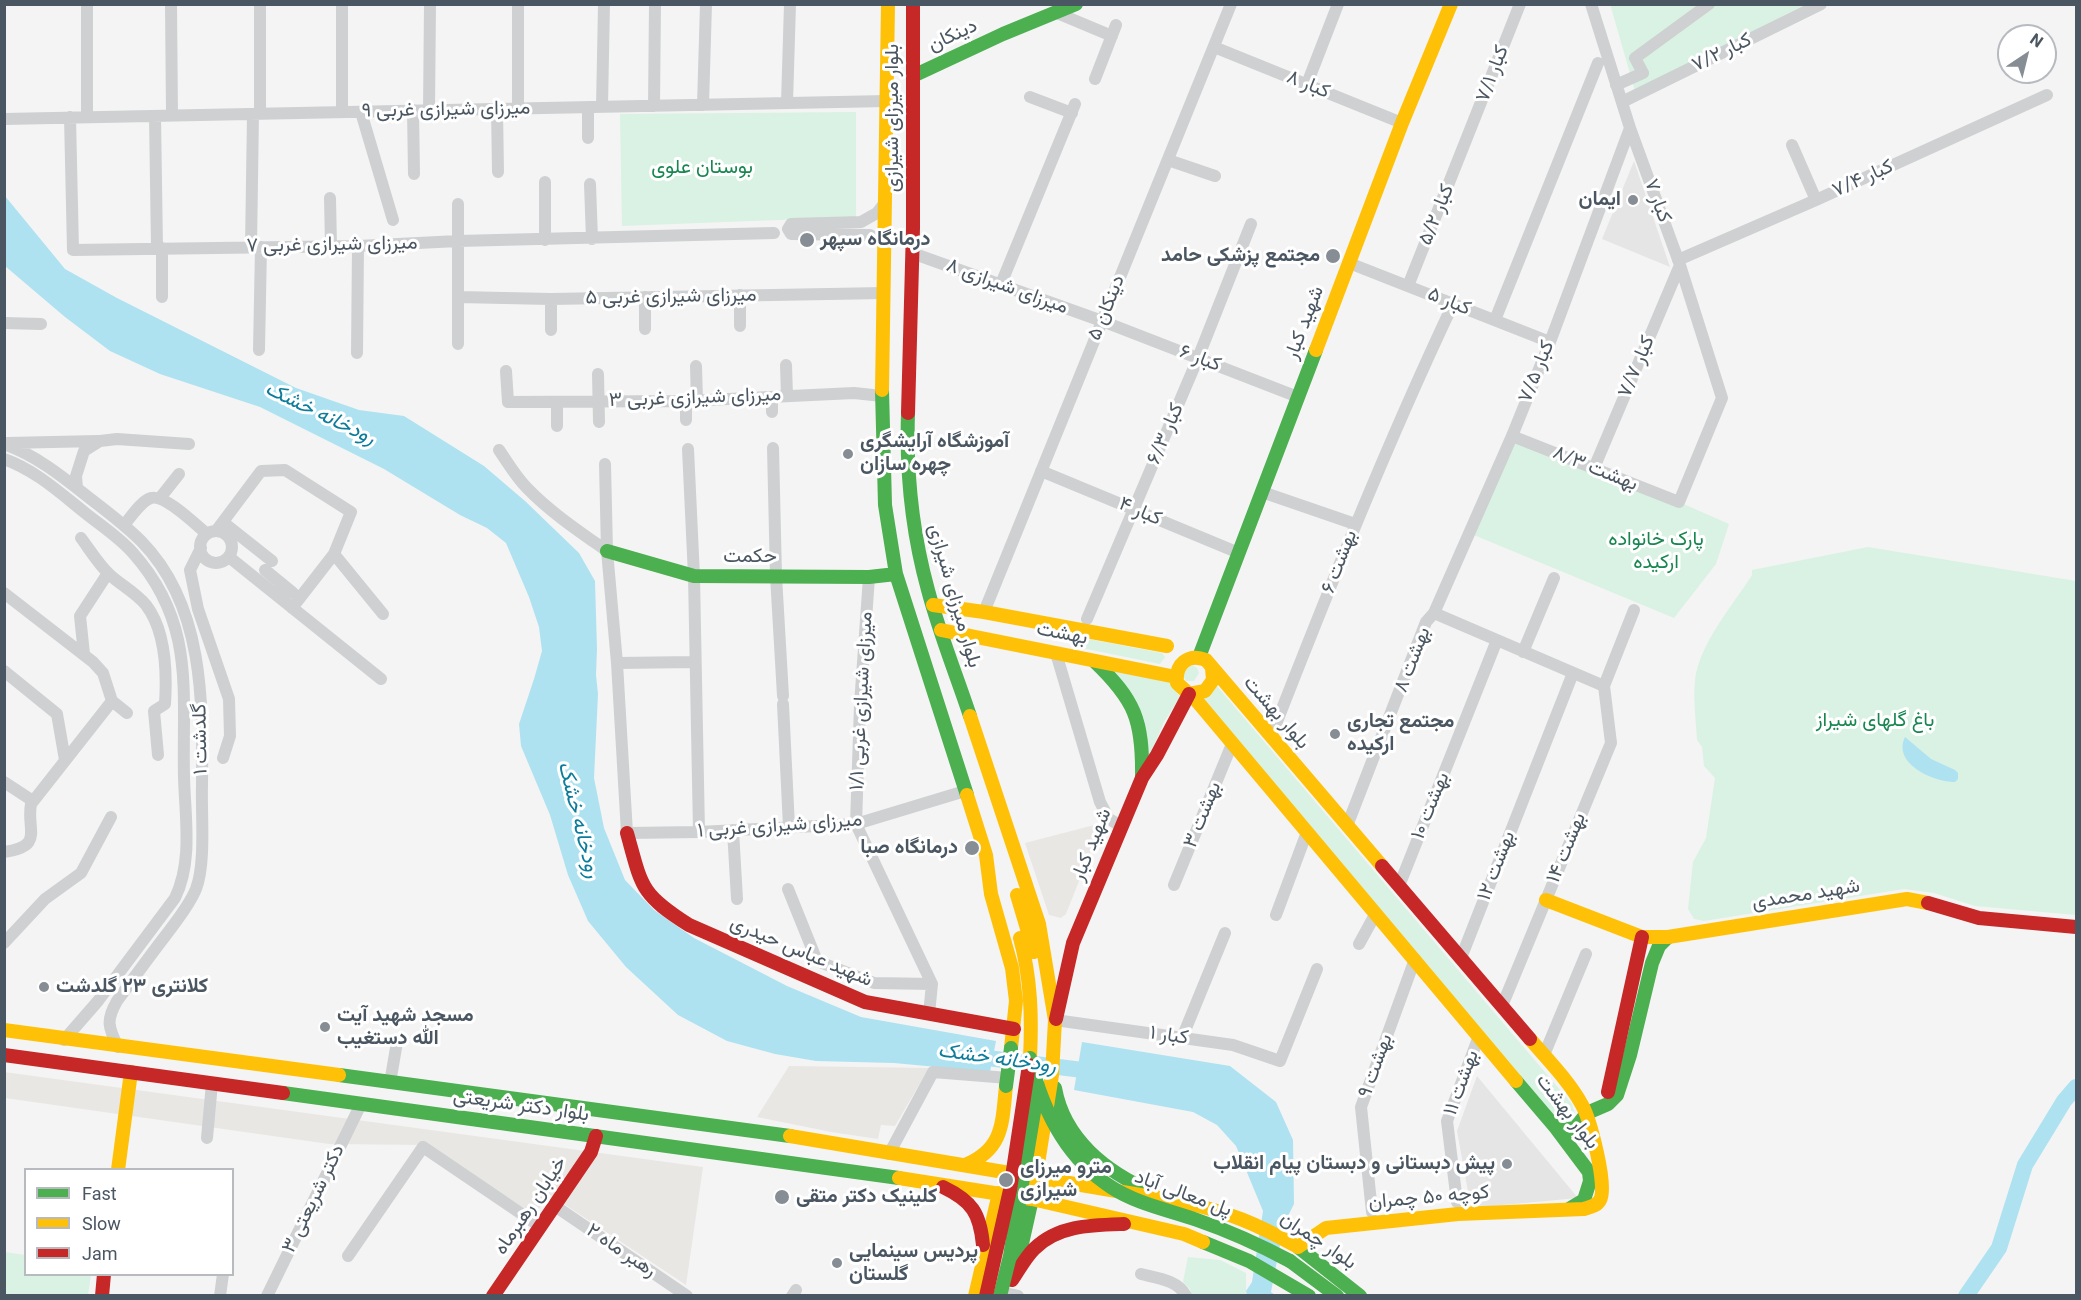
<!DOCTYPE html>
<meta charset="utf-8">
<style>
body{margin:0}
#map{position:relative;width:2081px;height:1300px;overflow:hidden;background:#f4f4f4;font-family:Roboto,sans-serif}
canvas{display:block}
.frame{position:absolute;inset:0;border:6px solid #4a5661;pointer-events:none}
.legend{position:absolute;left:24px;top:1168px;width:210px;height:108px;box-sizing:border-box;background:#fff;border:2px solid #b7bbc0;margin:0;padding:8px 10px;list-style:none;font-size:18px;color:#4a5661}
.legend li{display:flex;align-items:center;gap:12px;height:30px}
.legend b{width:30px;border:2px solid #b7bbc0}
.north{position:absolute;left:1997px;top:24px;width:60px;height:60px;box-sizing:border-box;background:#fff;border:2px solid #b7bbc0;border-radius:50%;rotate:35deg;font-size:16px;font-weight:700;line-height:24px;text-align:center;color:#4a5661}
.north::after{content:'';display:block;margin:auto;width:21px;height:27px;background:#868d94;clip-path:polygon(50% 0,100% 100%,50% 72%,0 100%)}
</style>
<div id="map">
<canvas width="2081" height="1300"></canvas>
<div class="frame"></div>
<ul class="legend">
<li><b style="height:8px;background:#4caf50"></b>Fast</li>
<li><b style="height:8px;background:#ffc107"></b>Slow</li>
<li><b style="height:8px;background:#c62828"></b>Jam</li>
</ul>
<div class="north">N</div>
</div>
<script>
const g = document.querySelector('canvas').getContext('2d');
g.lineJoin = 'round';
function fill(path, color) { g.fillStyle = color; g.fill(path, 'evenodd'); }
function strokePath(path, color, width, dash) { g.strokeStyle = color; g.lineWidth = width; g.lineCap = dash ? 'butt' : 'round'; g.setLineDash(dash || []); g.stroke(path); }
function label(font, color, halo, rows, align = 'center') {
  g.font = font + ' Roboto,Vazirmatn,sans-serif'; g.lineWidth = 6; g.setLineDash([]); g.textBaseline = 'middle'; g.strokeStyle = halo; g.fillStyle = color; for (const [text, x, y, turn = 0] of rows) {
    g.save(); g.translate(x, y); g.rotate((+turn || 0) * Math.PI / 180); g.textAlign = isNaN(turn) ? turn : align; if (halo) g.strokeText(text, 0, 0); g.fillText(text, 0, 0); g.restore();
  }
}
fill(new Path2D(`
 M1102,823L1066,914L1061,918L1049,915L1025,843Z
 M789,1066L929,1068L895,1126L881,1125L878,1139L831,1132L757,1117Z
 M4,1072L703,1167L686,1285L549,1194L535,1215L427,1145L329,1144L5,1098Z`), '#e8e7e3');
fill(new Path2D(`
 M1634,161L1670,267L1602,239Z
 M1477,1076L1578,1198L1471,1208L1457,1131Z`), '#e6e5e6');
fill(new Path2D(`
 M1610,4L1805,5L1635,91Z
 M856,112V217L622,226L620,114Z
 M1512,436L1679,502L1729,524L1716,564L1674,618L1469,533Z
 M1868,547L2076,581V915L1975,906L1934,893L1904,889L1704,921L1694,919L1688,909L1693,862L1706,838L1715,778L1704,766L1702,747L1697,740C1696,720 1693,699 1695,680C1699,644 1733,605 1752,575V570Z
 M1057,633L1162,653L1165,657L1160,664L1077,647L1059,638Z
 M1192,665L1197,668L1199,673L1194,681H1186L1181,672Z
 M1112,668L1167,678L1180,697L1164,722L1148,759Z
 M1216,685L1572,1104L1575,1114L1572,1121L1558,1122L1200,699Z
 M5,1252L25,1255L26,1274L91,1275L88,1295H5Z
 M1188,1257L1220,1260L1246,1273V1295H1191L1190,1289L1183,1282Z`), '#d9f2e3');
fill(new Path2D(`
 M5,196L65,269L117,298L296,388L359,410L404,416L484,466L525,501L579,553L595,581L597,649L596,675L598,694L594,778L604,828L625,880L654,910L694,938L787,986L861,1017L996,1041L990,1072L894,1063L816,1061L775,1054L727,1041L678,1015L626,967L588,921L568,875L550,815L521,746L519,724L534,679L542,651L539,627L529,597L506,543L487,528L460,515L384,469L260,407L160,374L110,351L65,317L5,266Z
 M1905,737L1931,759L1955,770L1958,773V779L1955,782C1934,782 1892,764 1905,737Z
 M1082,1042L1230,1066L1276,1102L1293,1140L1294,1204L1284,1224L1271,1292L1275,1295H1247L1246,1291L1252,1282L1263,1211L1236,1146L1217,1125L1193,1112L1074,1090Z`), '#aee2f0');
strokePath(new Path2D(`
 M972,1056L1098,1072
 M1966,1296L1999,1248L2025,1165L2064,1101L2076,1087`), '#aee2f0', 16);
strokePath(new Path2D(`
 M87,4V117
 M171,4L172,115
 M260,4V113
 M518,4V108
 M1057,13L1112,36
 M1214,47L1402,123
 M1095,79L1116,25
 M1307,84L1338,4
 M1616,85L1643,73L1635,58L1709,4
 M1030,97L1072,113
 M1622,102L1821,4
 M787,103L790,4
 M703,105L706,4
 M654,106L655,4
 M588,107V138
 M602,107L604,4
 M497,109L498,172
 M413,110L414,174
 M429,110L430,4
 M342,112V4
 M361,112L393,220
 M155,116L157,248
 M70,117L73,250L358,246L458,241L774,233
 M4,119L887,101
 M1792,145L1816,200
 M1168,160L1215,176
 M590,184L592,239
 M330,198L331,246
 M458,204V344
 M884,204L877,213L861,222L791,224L788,229L791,234L870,235L885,243
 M545,240V182
 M251,247L253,114
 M912,253L1102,321L1298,397
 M1678,260L1816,200L2047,95
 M1349,263L1550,342
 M1001,284L1075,104
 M1408,286L1520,4
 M740,295V326
 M162,297V248
 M458,297L551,299L884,293
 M645,297V329
 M551,299V330
 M1495,320L1598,63
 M4,323L41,324
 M259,350L261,247
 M357,353L358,246
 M786,365L787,396
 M696,366L697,401
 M506,371L508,402L686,401L854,393L882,396
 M598,374L599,422
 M772,397V412
 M686,401V420
 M557,402V426
 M1512,436L1679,502L1722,398L1680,265L1630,128L1591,4
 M7,443L98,441
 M4,444C38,456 64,478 92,500C109,513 126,526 141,541C204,605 203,701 202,785C201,814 206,863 196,889C189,906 177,920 166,935C149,957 133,979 117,1001C106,1020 108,1027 118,1047
 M773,448L776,576L783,696
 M688,449L694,576L699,832
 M499,450C508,463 516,477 527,488C550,512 580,532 607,551
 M4,459C35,470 59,492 84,512C100,525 119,537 133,553C196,624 182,691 184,777C185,817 193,861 175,898L98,1001L64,1040
 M605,464L607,551L617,663L627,833L699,832L856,824L965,791
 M1594,468L1680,265
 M1041,471L1239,553
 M77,488L76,476L84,451L100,441L117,439L189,444
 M1262,492L1355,524
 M160,498L179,474
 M224,523L272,561
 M124,525C131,517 141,501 151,498C165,494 196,525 207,534
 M216,531L261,471L285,470L351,512L334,554L383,614
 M200 547a16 16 0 1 1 32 0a16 16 0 1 1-32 0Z
 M81,538C90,550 99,565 110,575C121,585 136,593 146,605C166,631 167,673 165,704L154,711L158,755
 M201,548L190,570L198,609L229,699L230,736L223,758
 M229,557L381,679
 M265,570L293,593
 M869,577L860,705L856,824L932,984
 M4,593L93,662L103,673L112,701L31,804C26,830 45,846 4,852
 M292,608L334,554
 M984,612L1231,4
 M1434,613L1604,686
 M1087,619L1198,358L1251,224
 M1523,652L1554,578
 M1056,653L1100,802L1109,819L1121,826
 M84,654L80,616L108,573
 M617,663L695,662
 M4,671L57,714L65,760
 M112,701L127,713
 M783,704L789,827
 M1271,737C1328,591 1386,446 1453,304
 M4,782L33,801
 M1347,826L1426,622L1434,613L1512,436L1550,342L1630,128
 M733,830L737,899
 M1174,885L1232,744
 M1399,886L1497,640
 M788,889L817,961L874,983L932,984
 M1276,915L1307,832
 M4,943L45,899L81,873L111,817
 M1359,944L1376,913
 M1461,958L1573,673
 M1502,1006L1611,743L1604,686L1634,610
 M929,1014L932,984
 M1055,1020L1233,1045L1280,1061L1317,969
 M1182,1038L1225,933
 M1544,1055L1586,954
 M390,1083L397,1042
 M207,1138L212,1083
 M889,1154L933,1072L1008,1078
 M1457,1202L1447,1121L1479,1036
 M555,1206L687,1296
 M1372,1212L1361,1107L1415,959
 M348,1256L423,1147L541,1227
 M1141,1274C1157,1278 1178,1280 1186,1296
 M1008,1294L1018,1296
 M220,1296L223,1274
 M267,1296L361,1104
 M792,1296L796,1290`), '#ced0d2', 12);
strokePath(new Path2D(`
 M913,76L1003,34L1076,4
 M882,390L885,505L896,574L967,795
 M908,413C906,473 912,532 928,590C939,632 956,674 970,716
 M607,551L694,576L869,577L896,574
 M1199,657L1316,350
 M1094,661C1135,700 1143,720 1142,777
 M339,1075L790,1136
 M1516,1081L1556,1128L1589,1172L1590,1181L1584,1200L1569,1209
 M1055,1088C1064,1139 1106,1172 1152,1192
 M283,1093L899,1178
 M1556,1128L1563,1130L1575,1128L1587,1113L1608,1104L1617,1095L1630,1055L1652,963L1659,946L1668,937
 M1203,1242L1249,1261L1309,1296
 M1298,1247L1360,1296
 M1290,1261L1337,1296
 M1017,1266L1032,1199`), '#4caf50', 14);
strokePath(new Path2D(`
 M1316,350L1402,123L1451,4
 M882,390L888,4
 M933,605L984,612L1167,646
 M941,630L1176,677
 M1212,668L1213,680L1205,691L1189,694L1177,683C1175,664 1188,653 1206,660L1382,866
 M1191,694L1516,1081
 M970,716L1039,924L1055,1020L1052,1075L1034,1189
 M967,795L986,855L991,894L1012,968L1016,1001L1011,1048
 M1017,895L1034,952
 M1546,900L1642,937H1668L1907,899L1928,903
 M1020,938C1031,978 1032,1017 1030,1058
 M4,1030L339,1075
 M790,1136L1182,1202C1229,1212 1257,1224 1298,1247
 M965,1165C1004,1149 1002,1123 1006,1086
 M118,1170L131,1072
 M899,1178L1032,1199L1184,1234L1203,1242
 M1298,1247L1326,1228L1458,1214L1584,1209C1590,1207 1597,1206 1600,1200C1608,1187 1590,1119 1582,1105C1569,1081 1548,1060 1530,1039
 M975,1296L999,1193`), '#ffc107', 14);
strokePath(new Path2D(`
 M908,413L913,228V4
 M627,833C642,887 640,894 689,925L865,1002L1014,1029
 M1382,866L1530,1039
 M1928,903L1979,918L2076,927
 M1056,1019L1073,943L1142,778L1157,755L1189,694
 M4,1055L283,1093
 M1608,1092L1642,937
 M943,1187C972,1201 980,1213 983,1245
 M1012,1280C1019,1270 1025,1258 1034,1249C1058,1225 1092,1225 1124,1224
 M102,1296L104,1274
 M493,1296L591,1152L596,1136`), '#c62828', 14);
strokePath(new Path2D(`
 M1030,1058C1042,1109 1066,1158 1111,1187C1137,1204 1169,1210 1197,1220C1229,1231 1260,1245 1290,1261
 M1006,1086L1011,1048
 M1000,1296L1010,1256L1038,1088`), '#4caf50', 14);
strokePath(new Path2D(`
 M986,1296L1010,1190L1029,1065`), '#c62828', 14);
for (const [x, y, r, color] of [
 [1633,200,6,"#868d94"],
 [807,240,8,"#868d94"],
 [1333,256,8,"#868d94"],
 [848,454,6,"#868d94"],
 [1335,734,6,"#868d94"],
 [972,848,8,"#868d94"],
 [44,987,6,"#868d94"],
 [325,1027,6,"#868d94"],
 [1507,1164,6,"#868d94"],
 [1006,1180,8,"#868d94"],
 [782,1197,8,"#868d94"],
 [837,1263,6,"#868d94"]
]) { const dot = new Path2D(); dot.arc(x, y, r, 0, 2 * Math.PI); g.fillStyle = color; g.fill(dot); strokePath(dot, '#fff', 2); }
label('20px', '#4a5661', '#fff', [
 ["دینکان",953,36,-25],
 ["۷/۲ کبار",1722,53,-26],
 ["۷/۱ کبار",1493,74,-69],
 ["۸ کبار",1308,85,22],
 ["میرزای شیرازی غربی ۹",446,110,-1],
 ["بلوار میرزای شیرازی",893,118,-90],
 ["۷/۴ کبار",1863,179,-24],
 ["۷ کبار",1657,201,70],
 ["۵/۲ کبار",1437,215,-68],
 ["۷ میرزای شیرازی غربی",332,245,-1],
 ["۸ میرزای شیرازی",1007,287,20],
 ["۵ میرزای شیرازی غربی",671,297,-1],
 ["۵ کبار",1449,302,22],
 ["۵ دینکان",1107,308,-68],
 ["شهید کبار",1305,323,-69],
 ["۶ کبار",1200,359,21],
 ["۷/۷ کبار",1637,367,-67],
 ["۷/۵ کبار",1537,372,-68],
 ["۳ میرزای شیرازی غربی",695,398,-2],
 ["۶/۳ کبار",1166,434,-67],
 ["بهشت ۸/۳",1595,469,22],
 ["۴ کبار",1140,512,23],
 ["حکمت",750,557],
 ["۶ بهشت",1340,562,-69],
 ["بلوار میرزای شیرازی",954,596,74],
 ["بهشت",1062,634,11],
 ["۸ بهشت",1413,660,-69],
 ["۱/۱ میرزای شیرازی غربی",862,701,-87],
 ["بلوار بهشت",1276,713,49],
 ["گلدشت ۱",201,739,-91],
 ["۱۰ بهشت",1431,806,-68],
 ["۳ بهشت",1203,815,-68],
 ["۱ میرزای شیرازی غربی",780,826,-4],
 ["شهید کبار",1092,845,-68],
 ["۱۴ بهشت",1567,848,-68],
 ["۱۲ بهشت",1497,866,-69],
 ["شهید محمدی",1806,895,-9],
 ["شهید عباس حیدری",801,952,23],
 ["۱ کبار",1169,1036,8],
 ["۹ بهشت",1376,1066,-70],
 ["۱۱ بهشت",1462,1083,-70],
 ["بلوار دکتر شریعتی",521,1106,8],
 ["بلوار بهشت",1567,1112,52],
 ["پل معالی آباد",1183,1194,20],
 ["کوچه ۵۰ چمران",1429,1198,-5],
 ["۳ دکتر شریعتی",314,1199,-64],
 ["خیابان رهبرماه",531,1206,-56],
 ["بلوار چمران",1318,1241,34],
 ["۲ رهبر ماه",621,1251,34]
]);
label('20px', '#17864f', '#fff', [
 ["بوستان علوی",702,168],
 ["پارک خانواده",1656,540],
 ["ارکیده",1656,563],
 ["باغ گلهای شیراز",1875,721]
]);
label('bold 20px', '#4a5661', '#fff', [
 ["ایمان",1621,200,"right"],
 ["درمانگاه سپهر",820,240],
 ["مجتمع پزشکی حامد",1320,256,"right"],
 ["آموزشگاه آرایشگری",860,442],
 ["چهره سازان",860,465],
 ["مجتمع تجاری",1347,722],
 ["ارکیده",1347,745],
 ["درمانگاه صبا",958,848,"right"],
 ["کلانتری ۲۳ گلدشت",56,987],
 ["مسجد شهید آیت",337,1016],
 ["الله دستغیب",337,1039],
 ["پیش دبستانی و دبستان پیام انقلاب",1495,1164,"right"],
 ["مترو میرزای",1020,1168],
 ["شیرازی",1020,1191],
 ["کلینیک دکتر متقی",796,1197],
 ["پردیس سینمایی",849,1252],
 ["گلستان",849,1275]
], 'left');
label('italic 21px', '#0c7c9b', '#fff', [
 ["رودخانه خشک",320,414,26],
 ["رودخانه خشک",578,820,76],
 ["رودخانه خشک",997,1059,8]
]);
</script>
